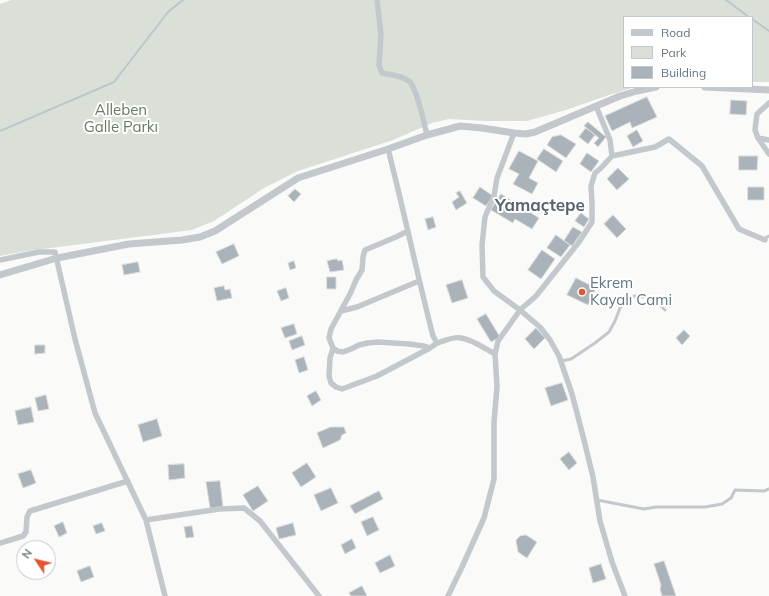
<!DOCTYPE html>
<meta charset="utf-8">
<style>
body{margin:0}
#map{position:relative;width:769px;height:596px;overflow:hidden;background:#fafaf8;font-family:Mulish,sans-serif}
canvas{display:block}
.legend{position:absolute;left:623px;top:16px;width:130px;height:72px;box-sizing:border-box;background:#fff;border:1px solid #c1c8cd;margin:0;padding:5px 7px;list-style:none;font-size:12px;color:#657683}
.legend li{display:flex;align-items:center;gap:8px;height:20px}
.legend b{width:20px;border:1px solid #c1c8cd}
.north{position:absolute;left:16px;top:540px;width:40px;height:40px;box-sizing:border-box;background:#fff;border:1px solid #c1c8cd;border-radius:50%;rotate:305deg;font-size:11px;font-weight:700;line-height:16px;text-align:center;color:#657683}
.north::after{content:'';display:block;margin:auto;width:14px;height:18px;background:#e4572e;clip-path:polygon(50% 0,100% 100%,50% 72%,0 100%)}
</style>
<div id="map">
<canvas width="769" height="596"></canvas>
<ul class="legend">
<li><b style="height:5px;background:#c3c8cc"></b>Road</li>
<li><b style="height:11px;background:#dadfd7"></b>Park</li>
<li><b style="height:11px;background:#aab3b9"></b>Building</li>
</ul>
<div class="north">N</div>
</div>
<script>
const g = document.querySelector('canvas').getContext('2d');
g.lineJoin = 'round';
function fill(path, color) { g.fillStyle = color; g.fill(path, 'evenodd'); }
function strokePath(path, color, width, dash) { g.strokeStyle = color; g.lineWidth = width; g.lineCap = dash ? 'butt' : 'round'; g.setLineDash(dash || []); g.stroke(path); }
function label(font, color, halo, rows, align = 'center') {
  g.font = font + ' Mulish,sans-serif'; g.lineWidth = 4; g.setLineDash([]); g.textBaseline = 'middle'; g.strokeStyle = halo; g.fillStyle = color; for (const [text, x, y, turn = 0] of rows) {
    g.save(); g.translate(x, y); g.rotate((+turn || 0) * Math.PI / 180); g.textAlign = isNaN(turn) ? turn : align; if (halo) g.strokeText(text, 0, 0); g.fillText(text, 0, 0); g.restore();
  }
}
fill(new Path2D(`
 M11,0H769V82H752V17H624V87H635L609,95L566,110L527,121H485L449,119L432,123L393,140L298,171L264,188L214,221L192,230L27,251L0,256V4Z`), '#dadfd7');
strokePath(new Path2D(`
 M726,0L749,17
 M752,19L769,31
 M0,131L114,82L168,12L183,0`), '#bbc7cb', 2);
const building = new Path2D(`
 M647,97L657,117L632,128L630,122L612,131L605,116Z
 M731,100L747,101L746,115L730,114Z
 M588,122L606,137L598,147L594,143L599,138L584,126Z
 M586,128L595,135L588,144L579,137Z
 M637,130L643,141L633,147L627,136Z
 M561,135L576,144L566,158L547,145L552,137Z
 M544,149L563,161L556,172L537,159Z
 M519,151L538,161L529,178L538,183L532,194L513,184L519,174L509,169Z
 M587,153L599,161L591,172L580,164Z
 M739,156H758L757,170H739Z
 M618,168L629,179L617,190L607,179Z
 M480,187L493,196L486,206L473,198Z
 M748,187H764V200H748Z
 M295,189L301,194L294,202L288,196Z
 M460,191L467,203L456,210L452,202L459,197L456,193Z
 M501,194L539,218L532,229L515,219L513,223L491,210Z
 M581,213L589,219L584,227L575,221Z
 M613,215L626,229L617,238L604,224Z
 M433,217L436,227L428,230L425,219Z
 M573,227L582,232L572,246L564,241Z
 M556,235L570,245L561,257L547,248Z
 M234,244L239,256L222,264L216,252Z
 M542,250L555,259L541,279L528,270Z
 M337,259L338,261L342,260L344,270L330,272L327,261Z
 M294,261L296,268L290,270L288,263Z
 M138,262L140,272L124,275L122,265Z
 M327,277H336V289H327Z
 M576,278L596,288L588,305L567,295Z
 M462,280L468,298L452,303L446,285Z
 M224,286L225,290L230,289L232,298L217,301L214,288Z
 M286,288L289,298L281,301L277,291Z
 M486,314L500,337L491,342L477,319Z
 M294,324L297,334L285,338L281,328Z
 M536,328L545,338L534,349L525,339Z
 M684,330L690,336L682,345L676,338Z
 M302,336L305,345L292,350L289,341Z
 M35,345H45V353L35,354Z
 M304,357L308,370L299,373L295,360Z
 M562,383L568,400L551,406L545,388Z
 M316,391L321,400L312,406L307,396Z
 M46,395L49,409L38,411L35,398Z
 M31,407L34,422L18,425L15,411Z
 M157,419L162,436L143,442L138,425Z
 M331,427H344L346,433L342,435L340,440L323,448L317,433Z
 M569,452L577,463L569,470L560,459Z
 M307,463L316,477L301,487L292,473Z
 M184,464L185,478L169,480L168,465Z
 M31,470L36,483L23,488L18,474Z
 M220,481L223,507L210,508L206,482Z
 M258,486L268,501L253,511L243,495Z
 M331,488L338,503L321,511L314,495Z
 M379,491L383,499L355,514L350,506Z
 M373,517L379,530L367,536L361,522Z
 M63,522L67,533L59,537L54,526Z
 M102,523L105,531L96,534L93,526Z
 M293,523L296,535L279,539L276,528Z
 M192,526L194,537L186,538L184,527Z
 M526,535L537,542L527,558L518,552L516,540L520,536Z
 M352,539L356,548L345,554L341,545Z
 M390,555L395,566L380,573L375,563Z
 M664,561L676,596H662L660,589L661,585L654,564Z
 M601,564L606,579L593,583L589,568Z
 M90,566L94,577L81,582L77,571Z
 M362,586L367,596H351L349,593Z`);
fill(building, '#aab3b9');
strokePath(building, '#dcdcda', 1);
strokePath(new Path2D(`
 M763,239L769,236
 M561,361L571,359L595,343L609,332L615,321L620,308L626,300L634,296L645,297L654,299L665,310
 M597,500L644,509L656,507H705L722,504L731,498L735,490L764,491L769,489`), '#c3c8cc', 3);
strokePath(new Path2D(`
 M377,0L381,34L379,65L382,73C391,75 401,75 409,81C417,88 424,123 427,135
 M769,103L757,114L755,130L758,138L769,154
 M514,133L497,178L494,196L485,217L482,245L483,277L494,291L520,310L540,327L550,340L559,356L572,394L583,436L593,477L600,521L612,562L625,596
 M758,138L769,140
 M388,149C404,211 417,274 433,336L437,343C444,341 454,336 461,338C472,339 485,349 495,354
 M612,156L655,147L669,139L702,166L739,229L765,240
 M408,231L396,237L365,250L363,257L362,270L356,280L351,292L331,329L329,338L333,348L337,351L343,352L351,349L359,345L368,343L378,342L409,344L424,346L430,348L437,343
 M0,260L39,252H55L75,339L95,413L146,520L165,596
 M341,311L357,307L419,281
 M333,348L330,358L329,376L331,383L336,387L342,389L377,376L430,348
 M146,520L219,509L244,508L260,521L319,596
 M0,543L23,536L26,532L27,517L30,511L128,481
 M448,596L462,567L484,518L494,479V422L497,387L495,354L498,341L520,310L536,296L579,242L592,222V203L591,186L595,173L601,168L612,156L610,140L596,106`), '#c3c8cc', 5.5);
strokePath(new Path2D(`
 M705,87L769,90
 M0,275L57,258L129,244L182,240L200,237L215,231L298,178L388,149L427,135L460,126L482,128L514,133L526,134L535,132L620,96L637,91L656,87`), '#c3c8cc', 7);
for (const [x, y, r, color] of [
 [582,292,4,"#e4572e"]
]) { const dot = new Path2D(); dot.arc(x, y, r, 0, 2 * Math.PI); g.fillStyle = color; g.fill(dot); strokePath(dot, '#fff', 1.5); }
label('15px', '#687a64', '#fff', [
 ["Alleben",121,110],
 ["Galle Parkı",121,127]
]);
label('15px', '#657683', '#fff', [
 ["Ekrem",590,283],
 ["Kayalı Cami",590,300]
], 'left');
label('bold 17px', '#57646e', '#fff', [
 ["Yamaçtepe",540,206]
]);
</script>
